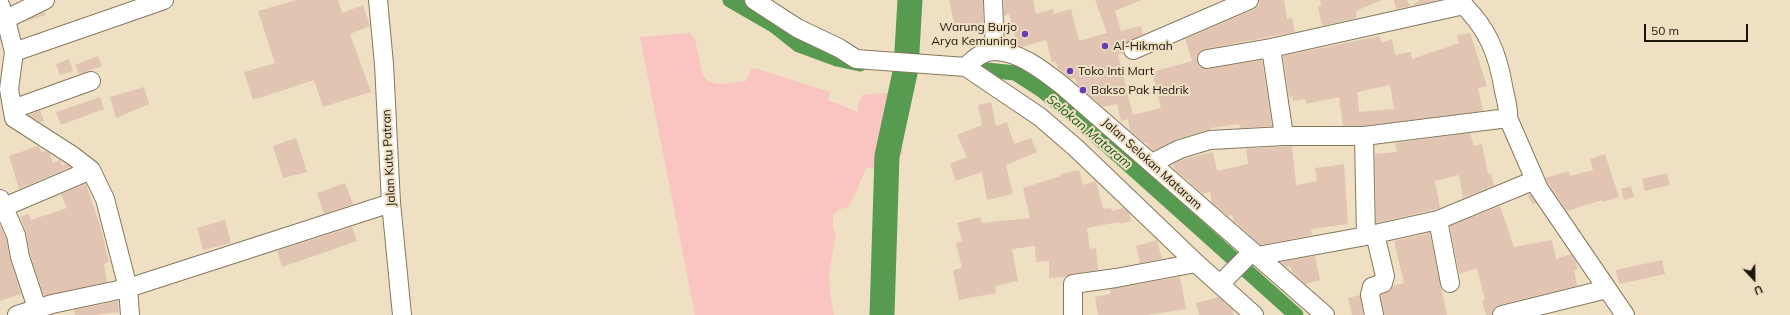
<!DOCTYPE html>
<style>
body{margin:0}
#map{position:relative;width:1790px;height:315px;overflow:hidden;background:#efe0c4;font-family:Mulish,sans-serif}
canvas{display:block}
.north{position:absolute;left:1734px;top:259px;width:40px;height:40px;-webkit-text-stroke:3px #efe0c4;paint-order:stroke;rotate:158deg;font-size:11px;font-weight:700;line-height:16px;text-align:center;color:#1b150b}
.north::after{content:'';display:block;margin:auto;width:14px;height:18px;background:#1b150b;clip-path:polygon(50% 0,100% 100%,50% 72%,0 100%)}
.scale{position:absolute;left:1644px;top:24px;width:104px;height:18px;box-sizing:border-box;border:2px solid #1b150b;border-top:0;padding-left:5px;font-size:12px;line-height:14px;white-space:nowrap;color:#1b150b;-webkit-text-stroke:3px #efe0c4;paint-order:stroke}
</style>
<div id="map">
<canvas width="1790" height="315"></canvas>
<div class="north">U</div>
<div class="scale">50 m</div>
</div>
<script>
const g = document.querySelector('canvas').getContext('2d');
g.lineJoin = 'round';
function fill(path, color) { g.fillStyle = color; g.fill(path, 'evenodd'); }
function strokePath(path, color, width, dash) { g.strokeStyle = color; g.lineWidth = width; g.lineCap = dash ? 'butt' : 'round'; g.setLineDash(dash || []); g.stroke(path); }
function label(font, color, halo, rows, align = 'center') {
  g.font = font + ' Mulish,sans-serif'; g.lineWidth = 4; g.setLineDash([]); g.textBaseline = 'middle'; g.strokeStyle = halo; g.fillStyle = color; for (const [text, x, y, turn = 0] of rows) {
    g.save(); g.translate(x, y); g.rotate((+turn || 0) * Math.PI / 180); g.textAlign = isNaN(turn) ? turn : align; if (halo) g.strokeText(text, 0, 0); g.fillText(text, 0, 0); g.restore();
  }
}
fill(new Path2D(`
 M690,33L695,39L702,73C709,90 732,82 746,81L751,68L758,69L830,92L828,100L858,112V105L862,95L895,92L900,95L906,111L901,136L903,153L890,169L866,168L858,188L848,207L838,210L833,215V228L836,234L829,272L830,294L834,315H695L640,37Z`), '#fac5c1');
strokePath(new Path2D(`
 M730,0L775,26L799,45L837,59L860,64
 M968,68L1015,73L1040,89L1074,116L1296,315`), '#579b51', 15);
strokePath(new Path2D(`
 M882,315L887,156L906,68L910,0`), '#579b51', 25);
fill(new Path2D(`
 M297,0H338L342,13L363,5L370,26L350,34L371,92L323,107L314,80L253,100L244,72L275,63L258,11Z
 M949,0H983V22L956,30Z
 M1004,0H1033L1036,14L1053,9L1054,14L1071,9L1079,41L1107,33L1095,0H1141L1115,11L1121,31L1141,26L1143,34L1125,43L1123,48V53L1118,55L1133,115L1161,108L1152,72L1192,61L1185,39L1253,10L1260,5L1259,0H1284L1287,19L1292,18L1295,32L1205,49L1200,51L1197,56L1199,65L1203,69H1208L1262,60L1272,126L1240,128L1239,124L1211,128V129L1177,139L1153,151L1148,147L1147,142L1144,143L1130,131L1128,119L1121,121L1117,104L1103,107L1077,84L1075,78L1071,79L1058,69L1056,62H1052L1046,40L1022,47L1017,45L1009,14L1004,16Z
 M1320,0H1382L1356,11V18L1322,26L1318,7L1321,6Z
 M1394,0H1407L1410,6L1396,9Z
 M1420,0H1438L1411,6Z
 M45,12L46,15L21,23Z
 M1470,33L1487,86L1478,88L1483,111L1363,126H1343L1339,97L1306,104L1305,99L1293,101L1292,96L1289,97L1283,56L1379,36L1382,43L1392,39L1395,55L1411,52L1412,59L1459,43L1457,35ZM1390,85L1394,109L1359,112L1357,92Z
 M98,56L102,66L79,74L75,65Z
 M69,59L73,71L60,75L56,64Z
 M144,87L149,104L116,118L110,97Z
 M100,97L104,109L61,125L56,112Z
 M991,102L996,126L1007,122L1014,144L1031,138L1037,152L1006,165L1013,194L987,200L982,172L956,181L950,164L967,157L957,135L982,125L978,105Z
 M40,110L44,121L40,122L28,115Z
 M1470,133L1474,146L1482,144L1488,174L1491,173L1494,186L1463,198L1459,175L1435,181L1440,208L1376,223L1375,154L1397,152L1395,143Z
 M296,138L307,172L283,178L273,146Z
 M38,146L42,152L45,151L50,154L53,163L60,160L62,165L66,164L70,167L19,189L9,156Z
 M1292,146L1296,185L1317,181L1315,168L1344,164L1348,224L1311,229L1312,235L1260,245L1234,221L1232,215L1228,216L1212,203L1210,192L1203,194L1190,183L1189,180H1187L1174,169L1173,164L1184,159L1213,152L1217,171L1248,164L1246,149Z
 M1605,154L1619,197L1603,202L1602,200L1567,211L1545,178L1569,171L1570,176L1593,170L1590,159Z
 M1079,170L1083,185L1096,181L1103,209L1111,208L1112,211L1123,208L1129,213L1131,221L1120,224L1119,222L1087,228L1090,249L1096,248L1098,270L1072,274L1065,277L1049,278V261L1036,262L1035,246L1012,249L1018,281L995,286L996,293L959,300L953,270L962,268L956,243L962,241L957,223L980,217L982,223L1030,218L1023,188L1061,176L1060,174Z
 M1667,173L1670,185L1645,191L1642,179Z
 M345,183L353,204L324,214L317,193Z
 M86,184L100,225L109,262L104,264L107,282L44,296L30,254L26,231L20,217L29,214L31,220L67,208L61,194Z
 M1631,186L1634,197L1624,200L1621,189Z
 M1530,194L1536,203L1533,204L1527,195Z
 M1500,206L1514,247L1552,240L1556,259L1571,254L1575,260L1578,269L1574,270L1577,286L1499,305L1494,308L1492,315H1486L1482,301L1485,300L1477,268L1459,274L1450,226Z
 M225,220L231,243L203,250L197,228Z
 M0,225L6,238L10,260L21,294L0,301Z
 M352,227L357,241L282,267L277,251Z
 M1430,233L1447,315H1384L1381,295L1390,290L1393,286L1404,283L1394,241Z
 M1157,240L1162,259L1140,263L1136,246Z
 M1315,256L1320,280L1305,284L1292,272L1290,266L1286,267L1281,262Z
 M1662,260L1665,274L1619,284L1616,270Z
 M1180,277L1186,309L1147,315H1098L1095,297L1110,294V289Z
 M1360,295L1363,315H1352L1348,298Z
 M1219,297L1233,310L1234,315H1199L1196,303Z
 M118,301L119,312L96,315H75L74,310Z`), '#e1c4b2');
const minor = new Path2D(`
 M378,0L384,64L391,203L402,315
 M754,0L797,28L839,48L856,59L966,67L1040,117L1076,148L1196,263L1254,315
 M993,0L995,51
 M1458,0C1487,26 1498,53 1504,91C1506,100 1509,109 1508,118L1539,189L1625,315
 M0,5L6,20L14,52L9,89L14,118L73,156L91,170L105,199L128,288L130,315
 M0,22L45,0
 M1271,48L1284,136
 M1133,50L1249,0
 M14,52L164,0
 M1207,59L1271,48L1464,5
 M966,67C973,59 983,51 995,51C1019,51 1045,72 1063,86L1325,315
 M13,109L91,81
 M1364,136L1366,236
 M1152,163L1180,149L1210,140L1284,136H1364L1508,118
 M0,199L16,235L20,257L37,308
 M4,207L91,170
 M1438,220L1450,283
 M1257,256L1366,236L1438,220L1535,180
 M1220,284L1252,252
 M17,315L52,304L128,288L391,203
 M1073,315V284L1116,278L1196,263
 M1374,315L1370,295L1372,287L1383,283L1385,276L1375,234
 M1502,315L1607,289`);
strokePath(minor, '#86785e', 20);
strokePath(minor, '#fff', 18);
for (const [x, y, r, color] of [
 [1025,34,4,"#683cb4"],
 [1105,46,4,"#683cb4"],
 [1070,71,4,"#683cb4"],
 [1083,90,4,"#683cb4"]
]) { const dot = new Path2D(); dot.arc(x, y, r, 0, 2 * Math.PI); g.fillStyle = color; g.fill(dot); strokePath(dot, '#efe0c4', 1.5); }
label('12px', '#1b150b', '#efe0c4', [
 ["Warung Burjo",1017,27,"right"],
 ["Arya Kemuning",1017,41,"right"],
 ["Al-Hikmah",1113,46],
 ["Toko Inti Mart",1078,71],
 ["Bakso Pak Hedrik",1091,90]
], 'left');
label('12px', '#1b150b', '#efe0c4', [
 ["Jalan Kutu Patran",389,158,-93],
 ["Jalan Selokan Mataram",1152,164,42]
]);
label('italic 13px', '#185e14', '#efe0c4', [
 ["Selokan Mataram",1089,132,40]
]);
</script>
